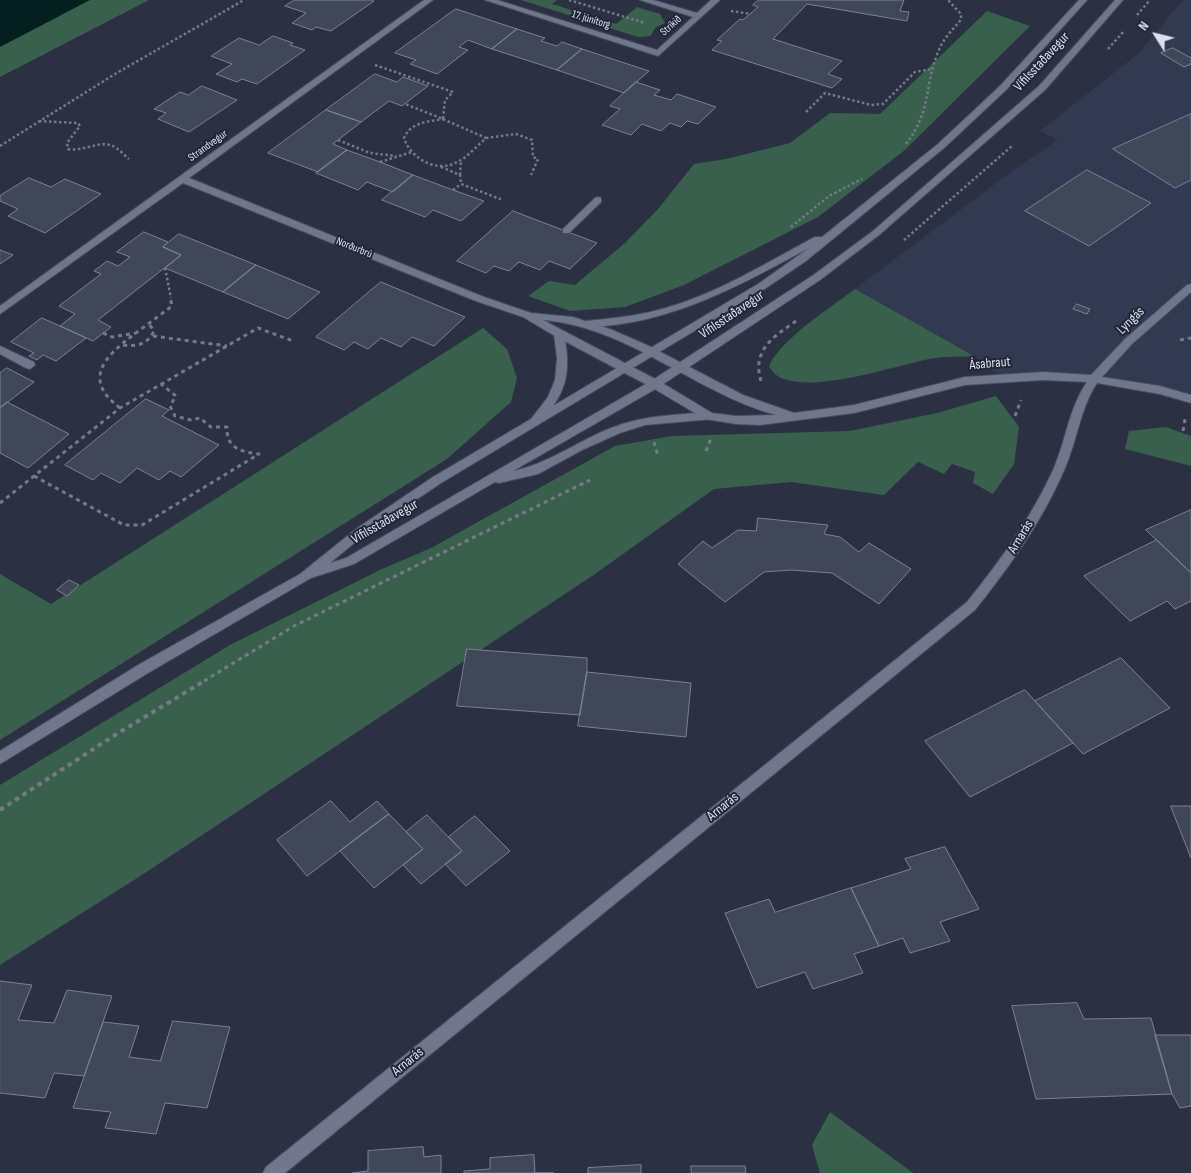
<!DOCTYPE html>
<meta charset="utf-8">
<style>
body{margin:0}
#map{position:relative;width:1191px;height:1173px;overflow:hidden;background:#2b3143;font-family:"Sofia Sans Condensed",sans-serif}
canvas{display:block}
.north{position:absolute;left:1131px;top:10px;width:50px;height:50px;-webkit-text-stroke:4px #212738;paint-order:stroke;rotate:306deg;font-size:14px;font-weight:700;line-height:20px;text-align:center;color:#dbe0ec}
.north::after{content:'';display:block;margin:auto;width:18px;height:22px;background:#dbe0ec;clip-path:polygon(50% 0,100% 100%,50% 72%,0 100%)}
</style>
<div id="map">
<canvas width="1191" height="1173"></canvas>
<div class="north">N</div>
</div>
<script>
const g = document.querySelector('canvas').getContext('2d');
g.lineJoin = 'round';
function fill(path, color) { g.fillStyle = color; g.fill(path, 'evenodd'); }
function strokePath(path, color, width, dash) { g.strokeStyle = color; g.lineWidth = width; g.lineCap = dash ? 'butt' : 'round'; g.setLineDash(dash || []); g.stroke(path); }
function label(font, color, halo, rows, align = 'center') {
  g.font = font + ' "Sofia Sans Condensed",sans-serif'; g.lineWidth = 4; g.setLineDash([]); g.textBaseline = 'middle'; g.strokeStyle = halo; g.fillStyle = color; for (const [text, x, y, turn = 0] of rows) {
    g.save(); g.translate(x, y); g.rotate((+turn || 0) * Math.PI / 180); g.textAlign = isNaN(turn) ? turn : align; if (halo) g.strokeText(text, 0, 0); g.fillText(text, 0, 0); g.restore();
  }
}
fill(new Path2D(`
 M1183,0H1191V404L1163,394L1085,382L1008,381L974,356L855,289L1019,166L1058,140L1040,131L1139,53Z`), '#323a52');
fill(new Path2D(`
 M0,0H149L0,77Z
 M521,0H557L552,4L616,24L637,7L660,14L665,23L656,27L650,36L638,37Z
 M987,11L1030,26L905,150L818,217L684,285L625,307L570,311L528,296L549,281L575,285L625,243L658,209L694,164L726,159L790,143L830,113L880,114Z
 M855,289L974,356C961,357 948,356 935,358C898,364 809,397 776,375C773,373 771,369 769,366C783,337 829,309 855,289Z
 M483,328L507,349L517,378L511,402L447,459L0,740V574L51,604Z
 M996,396L1019,427L1014,464L993,494L973,483L975,472L952,464L944,474L918,462L884,495L791,482L714,489L595,574L142,875L0,965V785L230,645L380,570L431,548L615,446L672,436L850,431L937,413Z
 M1166,427L1191,436V466L1125,449L1129,431Z
 M830,1112L913,1173H820L812,1145Z`), '#395f4d');
fill(new Path2D(`
 M0,0H90L0,47Z`), '#051e1f');
const building = new Path2D(`
 M295,0H372L374,1L331,31L316,27L312,30L292,23L306,13L285,6Z
 M759,0H904L900,11L909,12L907,21L807,4L773,39L842,61L828,74L842,79L832,88L712,50L722,41L717,40L740,19L743,20L758,7L753,5Z
 M456,9L517,29L492,49L468,40L459,47L468,50L437,74L410,64L416,60L395,53Z
 M517,29L545,38L541,41L557,46L562,42L582,49L557,70L492,49Z
 M273,36L293,43L290,45L305,50L257,84L242,79L237,82L216,74L232,64L211,56L239,38L259,45Z
 M1173,48L1191,58V64L1184,67L1161,53Z
 M582,49L649,71L624,93L557,70Z
 M375,74L397,82L403,77L428,86L402,106L389,101L361,122L326,110Z
 M636,82L660,90L654,95L671,100L677,94L716,107L698,124L687,121L681,127L670,123L661,131L642,124L631,135L602,125L620,109L610,106Z
 M202,86L237,100L189,132L158,119L166,113L154,109L180,92L188,95Z
 M326,110L361,122L333,144L347,150L318,172L268,153Z
 M1191,114V180L1175,188L1113,149Z
 M347,150L380,162L413,175L393,192L367,182L358,190L316,173Z
 M1087,170L1151,203L1089,246L1025,211Z
 M413,175L453,190L484,201L461,221L433,210L425,217L382,200Z
 M29,178L51,187L65,179L101,194L45,233L8,216L18,209L0,201V196Z
 M513,211L597,243L570,269L549,261L540,270L519,262L509,271L494,266L486,273L457,261Z
 M144,232L168,242L163,247L181,255L98,320L111,327L93,341L60,326L75,314L59,306L101,274L94,271L107,261L118,266L130,257L117,252Z
 M179,234L256,265L223,292L165,268L181,255L163,247Z
 M0,250L13,255L0,264Z
 M256,265L320,292L288,319L223,292Z
 M381,282L465,317L434,346L412,337L401,347L381,338L368,349L354,342L344,350L316,337Z
 M1077,304L1090,309L1087,314L1073,309Z
 M42,318L60,326L86,338L56,361L43,355L37,360L29,356L34,353L11,342Z
 M7,368L34,382L0,408V373Z
 M146,399L169,410L162,416L219,445L181,477L170,471L159,480L137,468L120,483L101,473L93,480L65,465Z
 M7,402L69,434L28,468L0,453V408Z
 M1191,510V573L1146,530Z
 M758,518L828,525L824,534L840,537L859,552L869,543L911,569L879,604L832,573L791,570L764,572L725,602L678,564L703,541L712,548L738,530L756,531Z
 M1157,540L1191,573V601L1175,609L1167,601L1130,621L1084,576Z
 M69,580L79,585L67,596L57,590Z
 M467,649L587,658V672L580,715L457,706Z
 M1121,658L1170,708L1083,754L1035,701Z
 M587,672L691,683L686,737L578,726Z
 M1025,690L1073,743L970,797L925,741Z
 M331,801L350,822L377,801L389,814L307,876L277,840Z
 M1171,806H1191V858Z
 M389,814L423,849L374,888L340,851Z
 M427,815L462,851L421,884L403,865L423,849L406,832Z
 M475,816L510,851L466,886L445,864L462,851L449,837Z
 M945,847L979,909L940,922L950,941L910,953L903,938L879,946L851,888L911,869L905,859Z
 M851,888L879,946L854,954L863,973L813,989L805,972L757,988L725,913L769,899L775,912Z
 M0,981L32,985L18,1020L54,1023L67,990L112,996L84,1076L54,1073L45,1098L0,1093Z
 M1077,1003L1084,1019L1151,1018L1172,1094L1036,1099L1012,1006Z
 M173,1021L230,1027L207,1108L165,1103L156,1134L105,1128L111,1112L73,1108L103,1022L139,1026L129,1057L160,1061Z
 M1155,1035H1191V1106L1180,1108L1172,1094Z
 M423,1147L424,1157L441,1155V1173H352L368,1171V1151Z
 M534,1155L535,1173H554H464V1171L490,1169V1158Z
 M641,1165V1173H588V1168Z
 M691,1166H745L746,1173H692Z`);
fill(building, '#404759');
strokePath(building, '#798196', 1);
const lane = new Path2D(`
 M598,197L601,198V202L569,233H563V229L595,198Z
 M0,346L34,362L35,365L30,369L26,368L0,354Z`);
const street = new Path2D(`
 M424,0H433L189,178L484,297L531,313L573,317L610,329L649,346L743,395L794,413L854,405L965,377L1043,372L1091,375L1125,339L1187,285L1191,284V292L1132,344L1102,377L1160,386L1191,395V403L1160,394L1097,383C1080,409 1077,441 1065,468C1043,520 1010,566 975,610L285,1173H263L266,1167L967,602C1000,561 1032,517 1054,468C1066,440 1069,408 1087,382L1043,380L965,385L854,413L760,425L736,424L705,419L651,387L555,336L523,317L476,301L183,183L0,314V306ZM543,320C629,327 695,393 776,415L736,416L712,413L659,381Z
 M485,0H497L657,50L693,17L640,0H653L697,13L711,0H720L658,56Z`);
const secondary = new Path2D(`
 M1079,0H1087L1006,90L944,148L806,261L766,288L441,483L364,535L330,563L346,558L651,381L812,276L873,231L1039,86L1115,0H1123L1045,90L879,235L820,280L659,387L513,471C548,464 578,441 611,428C643,415 676,415 709,412L715,416L713,419L645,425L620,433L582,450L538,474L499,483L495,482L354,564L311,578L148,673L0,764V751L138,665L300,574L356,529L433,477L531,419L548,397L555,380L557,359L554,334L555,332H563L564,334C569,360 570,383 553,406L758,284L809,248C744,283 680,319 605,326C597,327 585,330 580,324L585,321C607,319 628,317 650,312C709,299 762,265 815,237H822L938,144L1000,86Z`);
strokePath(lane, '#474d5c', 2);
strokePath(street, '#474d5c', 2);
strokePath(secondary, '#474d5c', 2);
strokePath(new Path2D(`
 M569,0L645,23
 M731,11L751,14
 M1137,15L1150,0
 M1108,49L1124,31
 M375,65L453,92L445,100L443,119L405,104
 M806,112L825,93L871,105L883,104L915,72L933,69
 M443,119L486,138C476,147 467,158 455,163C435,173 410,157 404,138C411,122 427,122 443,119Z
 M39,121L78,123L80,126L67,143L68,149C83,152 99,140 113,146C119,149 124,155 129,159
 M486,138L516,134L532,140L533,157L538,159L531,175
 M338,140L370,153L396,156
 M906,144C932,110 924,87 938,52C943,39 952,30 961,20V14L948,0
 M0,146L115,74L244,0
 M380,162L412,152
 M441,167L460,175L461,184L503,200
 M460,175L461,161
 M453,190L461,184
 M791,227L829,196L862,179
 M904,240L1012,146
 M165,268L171,298`), '#757a8a', 2.5, [2.5, 2.5]);
strokePath(new Path2D(`
 M103,333L112,337L136,333
 M153,336L227,346
 M1180,340L1191,338
 M123,345C137,347 148,344 154,331L149,324
 M761,381C751,349 776,335 799,319
 M120,408C83,380 103,358 132,336C145,326 159,316 172,306L170,297
 M1015,416L1021,400
 M1183,431L1185,419
 M654,442L658,456
 M706,451L711,438
 M34,476L124,525H142L259,454C241,452 226,448 227,427H211L200,418L191,420L175,416L170,406L176,396L161,384
 M0,503L120,408L258,328L293,341
 M204,681L294,626L590,480`), '#757a8a', 3, [4, 4]);
strokePath(new Path2D(`
 M0,810L115,735L206,680`), '#757a8a', 4, [4.5, 4.5]);
fill(lane, '#70778c');
fill(street, '#70778c');
fill(secondary, '#70778c');
label('11px', '#dbe0ec', '#212738', [
 ["17. júnítorg",591,20,17],
 ["Strikið",671,26,-42],
 ["Strandvegur",208,146,-36],
 ["Norðurbrú",354,248,22]
]);
label('14px', '#dbe0ec', '#212738', [
 ["Vífilsstaðavegur",1042,62,-47],
 ["Vífilsstaðavegur",732,315,-34],
 ["Lyngás",1131,321,-44],
 ["Ásabraut",990,364,-5],
 ["Vífilsstaðavegur",385,522,-30],
 ["Arnarás",1021,537,-59],
 ["Arnarás",723,807,-39],
 ["Arnarás",408,1062,-39]
]);
</script>
